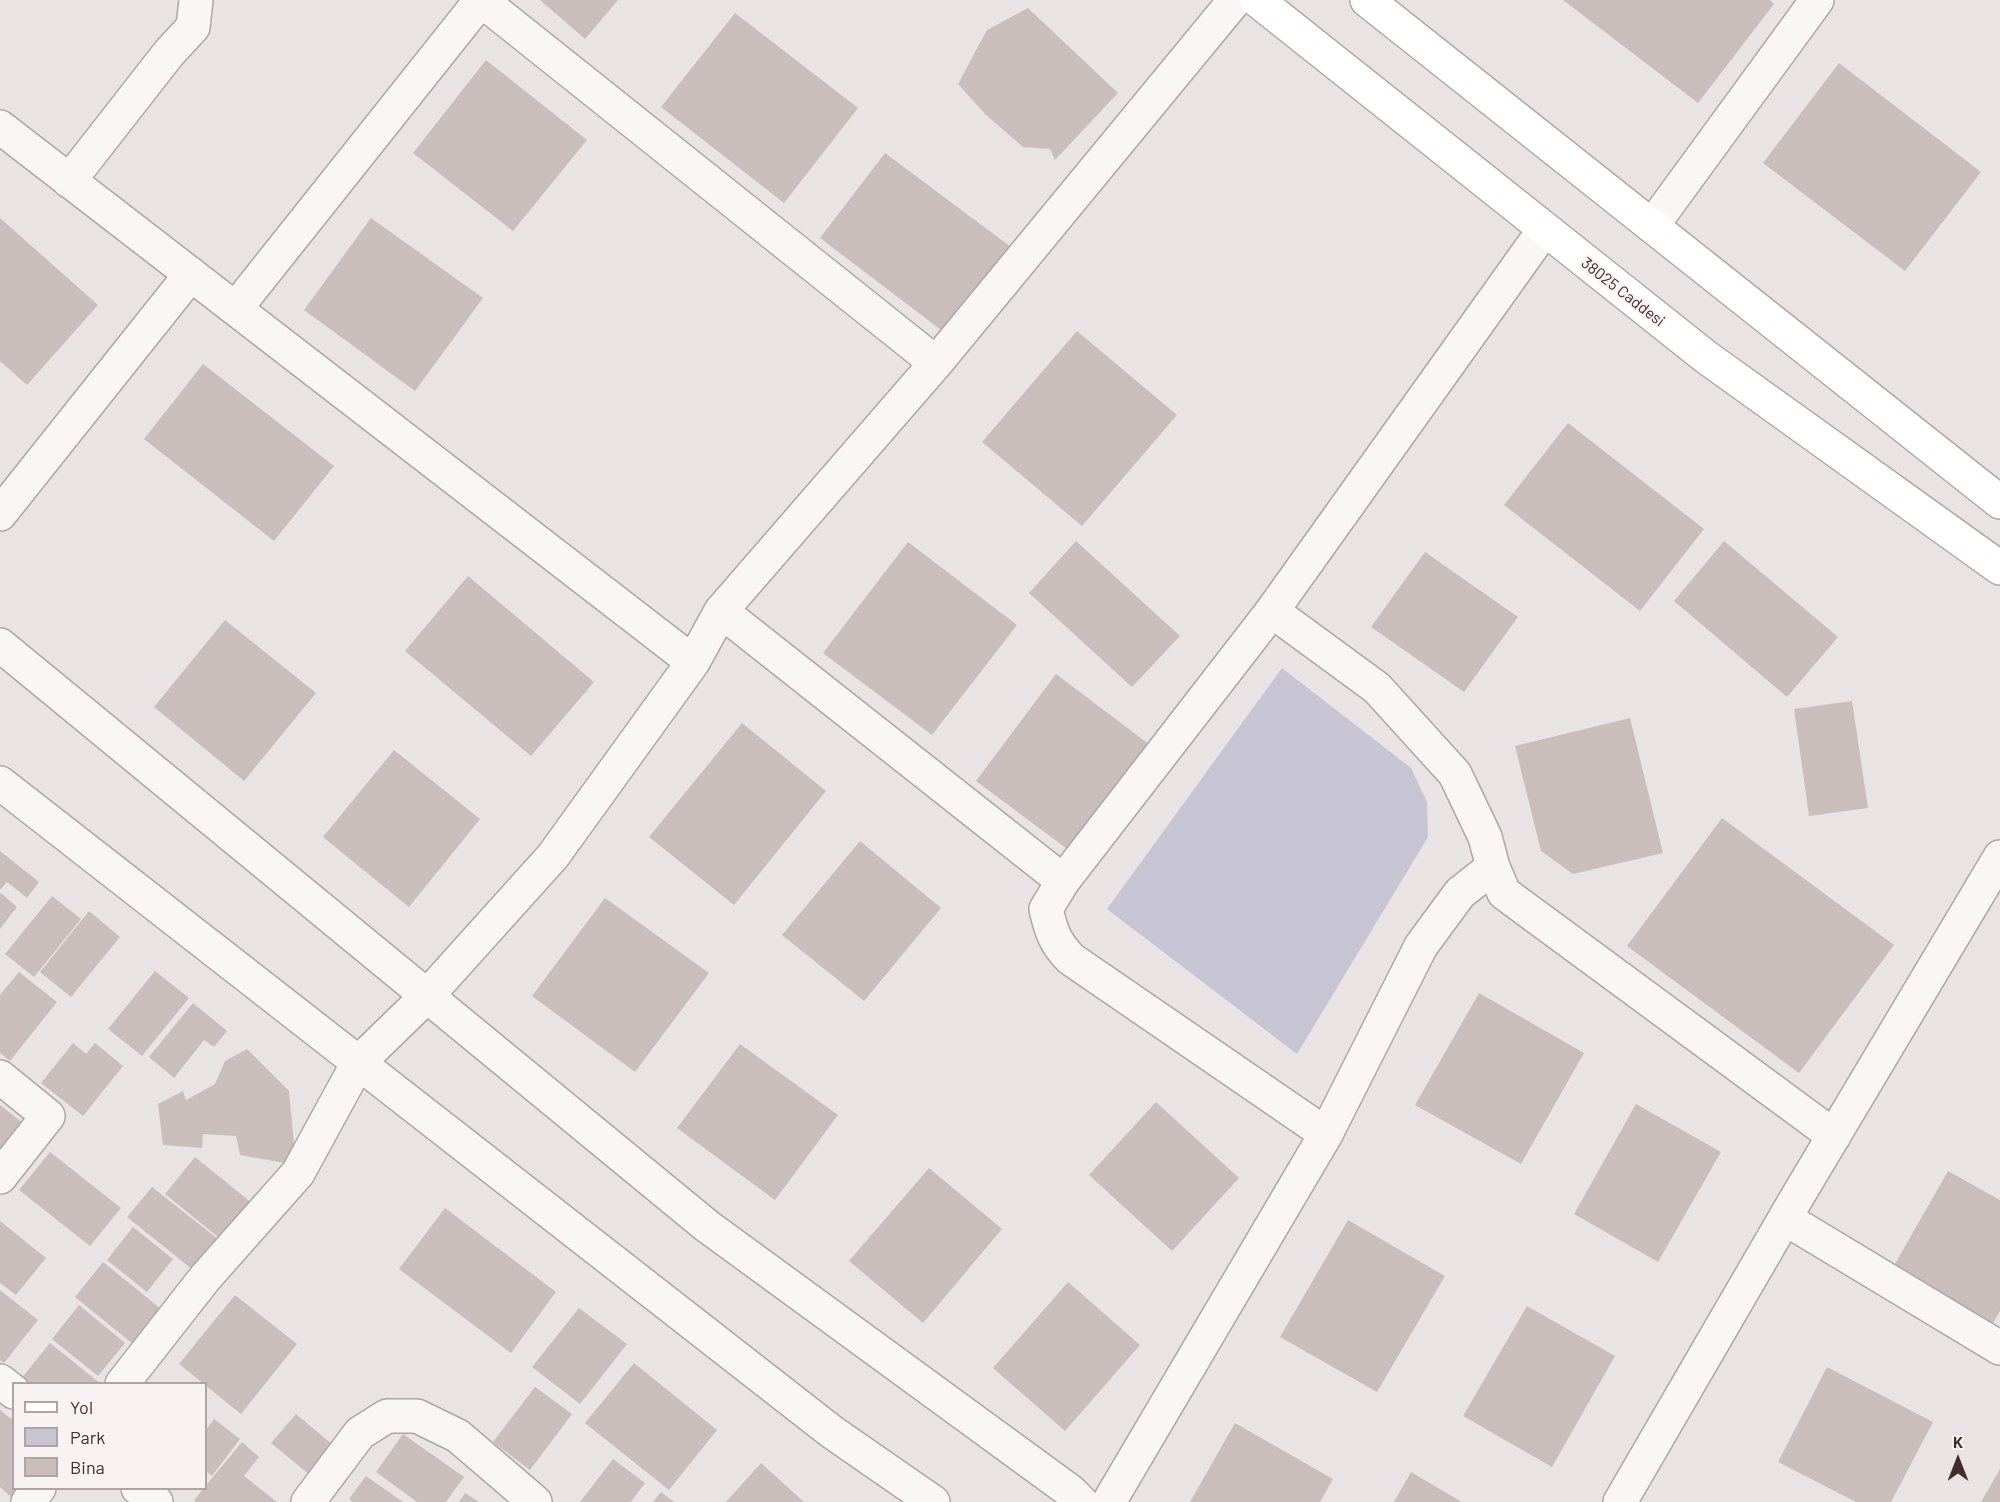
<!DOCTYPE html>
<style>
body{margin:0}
#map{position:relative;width:2000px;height:1502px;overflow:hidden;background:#eae3e3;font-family:Barlow,sans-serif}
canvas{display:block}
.legend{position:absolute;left:12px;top:1382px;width:195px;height:108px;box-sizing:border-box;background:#f8f3f2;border:2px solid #afa4a2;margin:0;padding:8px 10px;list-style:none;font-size:18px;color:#422d2b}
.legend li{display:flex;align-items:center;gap:12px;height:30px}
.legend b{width:30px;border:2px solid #afa4a2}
.north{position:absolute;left:1928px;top:1430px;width:60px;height:60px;-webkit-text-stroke:4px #f8f3f2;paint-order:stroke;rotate:0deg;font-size:16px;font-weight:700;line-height:24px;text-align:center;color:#422d2b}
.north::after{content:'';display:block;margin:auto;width:21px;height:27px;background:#422d2b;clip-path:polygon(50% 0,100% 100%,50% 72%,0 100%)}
</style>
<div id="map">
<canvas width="2000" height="1502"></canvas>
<ul class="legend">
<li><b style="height:8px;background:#fff"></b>Yol</li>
<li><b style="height:16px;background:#c7c4d4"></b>Park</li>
<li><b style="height:16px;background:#cabebd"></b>Bina</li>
</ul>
<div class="north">K</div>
</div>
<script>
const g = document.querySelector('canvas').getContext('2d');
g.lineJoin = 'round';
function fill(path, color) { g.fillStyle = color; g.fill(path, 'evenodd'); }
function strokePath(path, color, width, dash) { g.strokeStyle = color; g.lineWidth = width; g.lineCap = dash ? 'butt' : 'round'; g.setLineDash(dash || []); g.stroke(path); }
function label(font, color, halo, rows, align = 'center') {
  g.font = font + ' Barlow,sans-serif'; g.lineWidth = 4.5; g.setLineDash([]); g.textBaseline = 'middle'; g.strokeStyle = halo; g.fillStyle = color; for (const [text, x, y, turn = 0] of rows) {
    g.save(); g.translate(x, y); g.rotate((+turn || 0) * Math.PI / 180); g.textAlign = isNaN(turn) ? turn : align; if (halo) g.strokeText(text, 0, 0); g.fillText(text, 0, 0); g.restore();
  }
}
fill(new Path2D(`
 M1282,668L1411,768L1427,802L1428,837L1297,1054L1107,909Z`), '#c7c4d4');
fill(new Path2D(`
 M540,0H618L585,39Z
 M1563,0H1770L1774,4L1698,103Z
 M1028,8L1118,93L1055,160L1050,149L1023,147L985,114L958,84L987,30Z
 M735,13L858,108L784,203L661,107Z
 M486,60L587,140L513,231L413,153Z
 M1839,63L1981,172L1905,271L1763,163Z
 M885,153L1011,247L945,333L820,238Z
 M0,218L98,305L27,385L0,361Z
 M371,218L483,298L415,391L304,310Z
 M1077,331L1177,415L1082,526L982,442Z
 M203,364L334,466L274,541L144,439Z
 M1568,423L1704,529L1640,611L1504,505Z
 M1076,541L1180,636L1132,687L1029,593Z
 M1724,541L1838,637L1787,697L1674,601Z
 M908,542L1017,625L932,735L823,653Z
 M1425,552L1518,617L1464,692L1371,627Z
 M468,576L594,682L531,756L405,651Z
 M225,620L316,693L244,781L154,707Z
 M1056,674L1154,748L1074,854L976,781Z
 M1852,701L1868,808L1809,816L1794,709Z
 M1630,718L1663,853L1573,874L1541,851L1515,746Z
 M742,723L826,791L734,905L649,837Z
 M394,750L480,819L409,907L323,837Z
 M1722,818L1894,945L1799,1073L1627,946Z
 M860,841L941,908L864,1001L782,935Z
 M0,851L39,882L27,898L7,882L0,890Z
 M1,893L17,907L0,929V895Z
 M52,896L81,919L34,977L5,954Z
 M605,898L709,973L635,1072L532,996Z
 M89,911L120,937L71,997L40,972Z
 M155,971L189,998L142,1056L108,1029Z
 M19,972L57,1002L10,1061L0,1053V995Z
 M1479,993L1584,1053L1521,1164L1415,1105Z
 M193,1003L227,1031L214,1047L204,1040L174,1078L149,1057Z
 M73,1043L86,1054L95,1043L123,1066L83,1116L41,1083Z
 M740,1044L838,1115L775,1200L677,1128Z
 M247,1049L289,1091L296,1165L240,1155L236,1136L203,1134L202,1148L163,1145L158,1104L183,1091L186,1100L215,1084L225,1061Z
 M1156,1102L1239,1178L1172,1251L1089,1175Z
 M1636,1104L1721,1152L1658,1262L1574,1214Z
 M0,1105L24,1124L0,1154Z
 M50,1152L121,1208L90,1246L19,1190Z
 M195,1157L258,1208L228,1245L165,1194Z
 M929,1168L1002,1229L923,1323L849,1261Z
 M1948,1171L2000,1200V1311L1992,1325L1892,1269Z
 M152,1187L218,1239L193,1270L127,1217Z
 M445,1208L556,1292L511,1353L399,1269Z
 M1348,1220L1445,1276L1377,1392L1280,1337Z
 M0,1221L46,1258L16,1295L0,1283Z
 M133,1227L173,1259L147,1292L107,1260Z
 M103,1262L166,1313L138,1348L75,1297Z
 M1068,1282L1140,1345L1065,1431L993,1368Z
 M0,1290L38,1320L4,1363L0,1360Z
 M235,1295L297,1344L241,1414L179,1364Z
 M79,1305L125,1343L98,1376L52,1339Z
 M1527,1306L1615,1356L1552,1467L1463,1416Z
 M579,1308L627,1344L580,1404L532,1367Z
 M50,1343L101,1384H17Z
 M634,1363L717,1430L669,1490L585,1423Z
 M1827,1367L1933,1422L1891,1502H1856L1778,1462Z
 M535,1387L572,1414L530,1470L493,1442Z
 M0,1410L11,1419L14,1416V1488H28L17,1502L0,1487Z
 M296,1414L340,1451L316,1480L271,1443Z
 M214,1419L240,1439L212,1476L206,1471V1430Z
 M1235,1423L1333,1479L1320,1502H1190Z
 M403,1434L464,1477L446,1502H417L376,1472Z
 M242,1442L259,1457L244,1476L277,1502H196L194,1500Z
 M613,1459L645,1483L631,1502H580Z
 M761,1463L804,1502H726Z
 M2000,1469V1502H1981Z
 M1411,1472L1462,1502H1394Z
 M366,1476L403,1502H353L349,1499Z
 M661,1492L674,1502H653Z
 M465,1493L479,1502H459Z`), '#cabebd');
const minor = new Path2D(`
 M481,0L936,363
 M0,127L693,662
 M69,181L169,53L193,27L196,0
 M1652,226L1817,0
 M236,308L481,0
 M0,514L191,274
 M721,611L1063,881L1272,611L1544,230
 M1272,611L1377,688L1455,774L1485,837L1493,867L1504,893L1834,1136
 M0,645L707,1226L1070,1491L1081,1502
 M0,783L832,1432L933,1502
 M1063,881L1046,909C1051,931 1055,943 1071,959L1326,1134
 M0,1077L48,1116L0,1177
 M1786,1219L2000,1348
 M0,1381L14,1392
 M122,1384L205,1278L298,1173L358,1063L427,996L553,856L693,662L721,611L936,363L1235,0
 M138,1488L156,1502
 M28,1502L39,1488
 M308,1502L360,1433L387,1416H417L458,1436L535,1502
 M1109,1502L1326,1134L1421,946L1460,893L1493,867
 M1620,1502L1796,1199L2000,857`);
const major = new Path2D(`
 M1257,0L1706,357L2000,568
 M1367,0L2000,502`);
strokePath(minor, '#b1a5a4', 36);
strokePath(major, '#b5a4a2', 36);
strokePath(minor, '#f9f6f5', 33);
strokePath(major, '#fff', 33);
label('16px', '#422d2b', '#f8f3f2', [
 ["38025 Caddesi",1623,292,38]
]);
</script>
